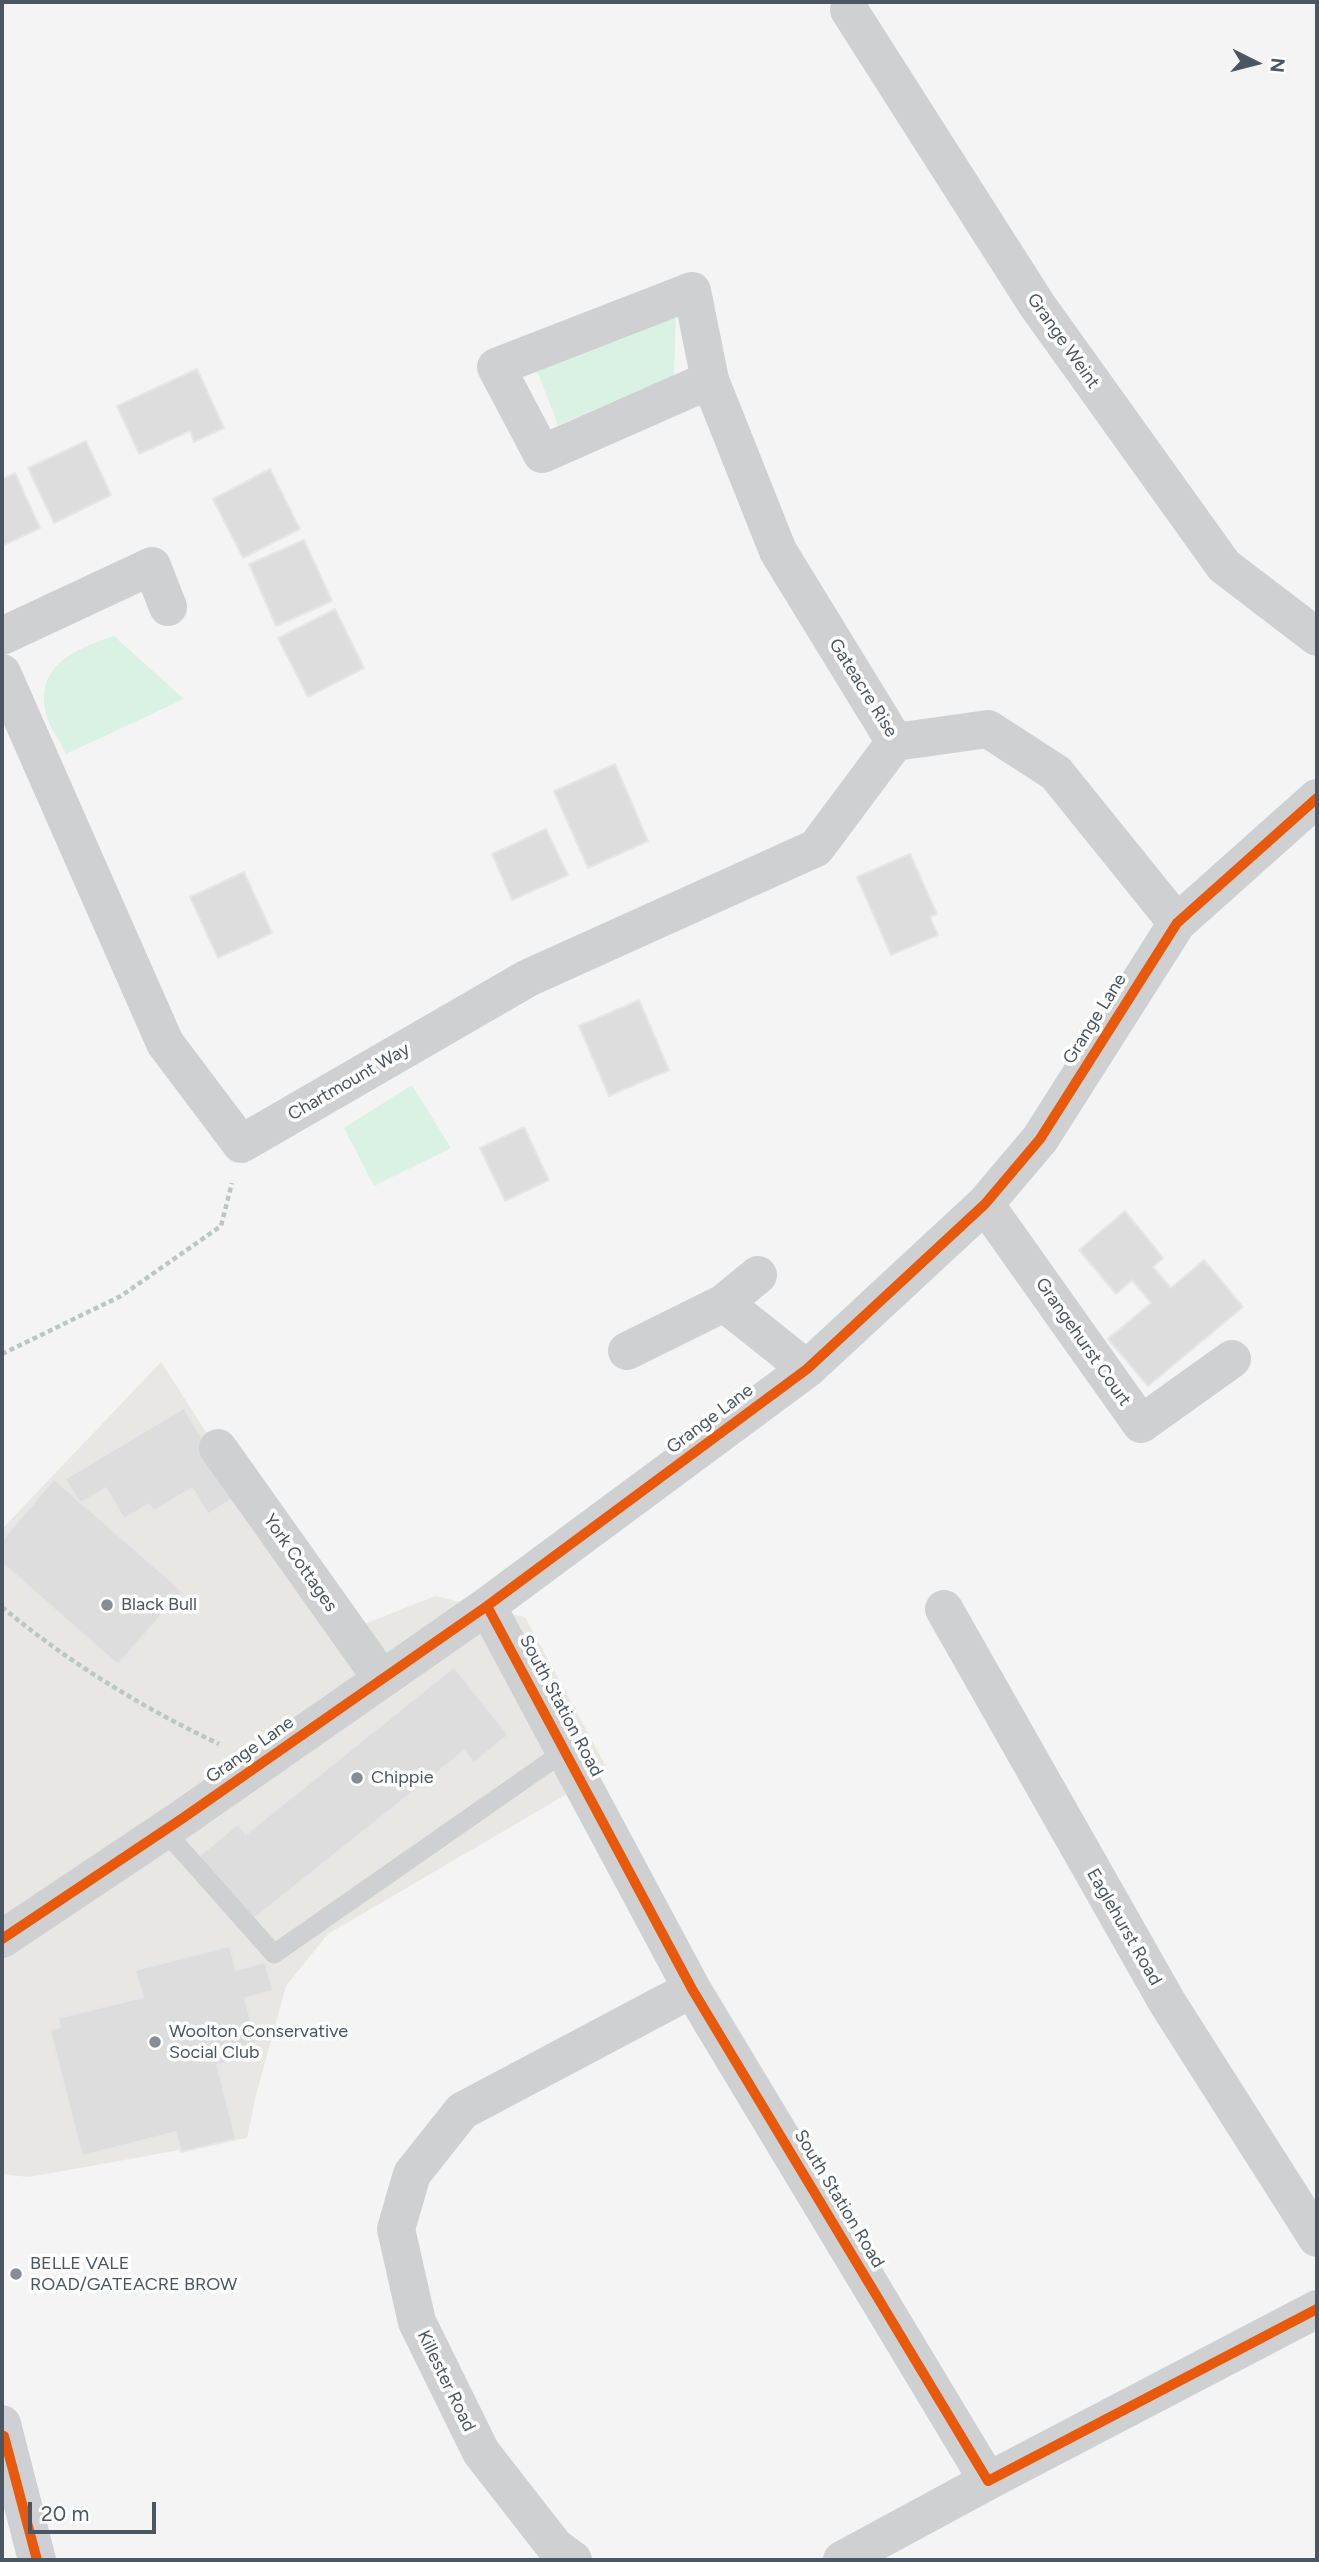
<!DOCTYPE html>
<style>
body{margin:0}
#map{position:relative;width:1319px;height:2562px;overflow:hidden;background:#f4f4f4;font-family:Figtree,sans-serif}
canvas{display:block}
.frame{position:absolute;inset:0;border:4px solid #4a5661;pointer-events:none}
.north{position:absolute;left:1221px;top:28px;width:70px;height:70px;-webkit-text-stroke:5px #fff;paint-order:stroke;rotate:96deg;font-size:19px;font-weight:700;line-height:28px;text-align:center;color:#4a5661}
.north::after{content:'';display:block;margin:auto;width:24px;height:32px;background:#4a5661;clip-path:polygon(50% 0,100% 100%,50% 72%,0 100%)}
.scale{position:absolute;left:28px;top:2502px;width:128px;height:32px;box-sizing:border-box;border:4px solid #4a5661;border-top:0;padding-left:9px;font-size:21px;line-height:24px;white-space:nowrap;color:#4a5661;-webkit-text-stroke:5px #fff;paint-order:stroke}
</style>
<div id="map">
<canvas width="1319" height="2562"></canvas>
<div class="frame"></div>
<div class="north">N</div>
<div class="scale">20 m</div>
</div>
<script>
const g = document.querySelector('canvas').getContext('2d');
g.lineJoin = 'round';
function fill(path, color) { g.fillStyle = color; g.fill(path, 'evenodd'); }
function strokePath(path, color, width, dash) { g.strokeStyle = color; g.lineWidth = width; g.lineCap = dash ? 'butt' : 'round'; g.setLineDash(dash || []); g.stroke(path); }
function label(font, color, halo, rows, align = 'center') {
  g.font = font + ' Figtree,sans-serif'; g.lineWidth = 7; g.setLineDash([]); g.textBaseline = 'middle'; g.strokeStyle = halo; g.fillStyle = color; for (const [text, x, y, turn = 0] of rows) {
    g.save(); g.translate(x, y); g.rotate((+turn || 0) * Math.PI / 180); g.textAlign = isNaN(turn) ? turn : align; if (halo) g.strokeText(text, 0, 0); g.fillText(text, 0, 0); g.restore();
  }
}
fill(new Path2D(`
 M161,1362L337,1635L435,1596L525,1617L608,1770L328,1934L286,1986L256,2095L247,2138L29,2177L2,2174V1529Z`), '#e8e7e3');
fill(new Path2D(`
 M676,316L674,376L558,425L537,371Z
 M114,636L184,699L66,754C61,743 52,731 48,720C31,667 73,650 114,636Z
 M412,1085L451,1148L374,1186L344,1128Z`), '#d9f2e3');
const building = new Path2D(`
 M197,369L224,428L194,442L190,431L139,454L117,406Z
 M86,441L111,495L54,523L28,468Z
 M270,469L300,529L243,558L213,499Z
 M15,473L40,528L2,546V479Z
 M304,540L332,601L276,626L249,564Z
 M335,609L364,668L308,697L278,638Z
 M615,764L648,841L588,868L554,791Z
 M546,829L568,875L512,900L492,854Z
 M910,854L937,914L930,917L938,935L891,955L857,877Z
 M244,872L272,933L218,958L190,897Z
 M639,1000L669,1070L609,1096L579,1026Z
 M524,1127L549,1180L505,1201L480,1148Z
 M1125,1211L1163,1258L1153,1267L1171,1288L1204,1260L1243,1307L1148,1386L1108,1339L1151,1303L1132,1280L1116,1294L1079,1250Z
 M184,1408L237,1496L208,1514L192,1488L154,1511L149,1504L124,1519L106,1488L80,1503L65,1479Z
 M54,1479L182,1591L118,1665L2,1563V1540Z
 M454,1667L508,1735L474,1763L464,1751L251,1921L199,1856L238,1824L246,1834Z
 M230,1946L236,1970L265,1962L273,1991L245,1998L259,2054L217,2065L236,2139L181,2152L176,2132L82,2156L50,2030L60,2027L58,2018L143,1997L135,1970Z`);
fill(building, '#ddddde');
strokePath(building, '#e5e6e7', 2);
strokePath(new Path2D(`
 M2,1354L121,1296L221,1226L232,1183
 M2,1607C68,1662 141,1707 219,1744`), '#bcc7c4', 4.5, [5, 3.5]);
strokePath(new Path2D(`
 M164,1830L274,1954L565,1751`), '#ced0d2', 19);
strokePath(new Path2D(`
 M849,10L1037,305L1224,566L1317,637
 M710,380L542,454L496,367L692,291L710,380L778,551L895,742L988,729L1056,773L1177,923
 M2,636L152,566L168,607
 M2,673L165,1043L241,1144L528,978L816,848L895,742
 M985,1204L1141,1424L1232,1359
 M724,1303L807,1369
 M627,1351L724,1303L758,1275
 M218,1448L382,1679
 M487,1606L692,1989L988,2481L1317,2309
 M944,1609L1167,2002L1317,2238
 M2,1939L183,1818L487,1606L807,1369L985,1204L1040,1139L1177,923L1317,798
 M573,2560L555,2547L481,2452L417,2322L396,2229L412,2174L462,2111L692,1989
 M842,2560L988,2481`), '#ced0d2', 38);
strokePath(new Path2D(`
 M2,2424L37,2560`), '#ced0d4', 38);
strokePath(new Path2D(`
 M487,1606L692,1989L988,2481L1317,2309
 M2,1939L183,1818L487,1606L807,1369L985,1204L1040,1139L1177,923L1317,798
 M4,2436L37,2560`), '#e8590c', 10);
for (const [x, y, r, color] of [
 [107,1605,7,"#868d94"],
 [357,1778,7,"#868d94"],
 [155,2042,7,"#868d94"],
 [16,2274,7,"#868d94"]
]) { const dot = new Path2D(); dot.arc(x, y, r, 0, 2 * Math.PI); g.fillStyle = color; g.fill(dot); strokePath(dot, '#fff', 2.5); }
label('18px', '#4a5661', '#fff', [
 ["Grange Weint",1063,341,55],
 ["Gateacre Rise",863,688,58],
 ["Grange Lane",1095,1019,-58],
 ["Chartmount Way",349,1082,-30],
 ["Grangehurst Court",1083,1342,55],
 ["Grange Lane",710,1419,-37],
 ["York Cottages",300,1563,55],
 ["South Station Road",561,1706,62],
 ["Grange Lane",250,1750,-35],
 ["Eaglehurst Road",1124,1927,60],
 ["South Station Road",839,2199,59],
 ["Killester Road",446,2381,64]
]);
label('18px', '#4a5661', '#fff', [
 ["Black Bull",121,1605],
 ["Chippie",371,1778],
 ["Woolton Conservative",169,2032],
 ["Social Club",169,2053],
 ["BELLE VALE",30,2264],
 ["ROAD/GATEACRE BROW",30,2285]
], 'left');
</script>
